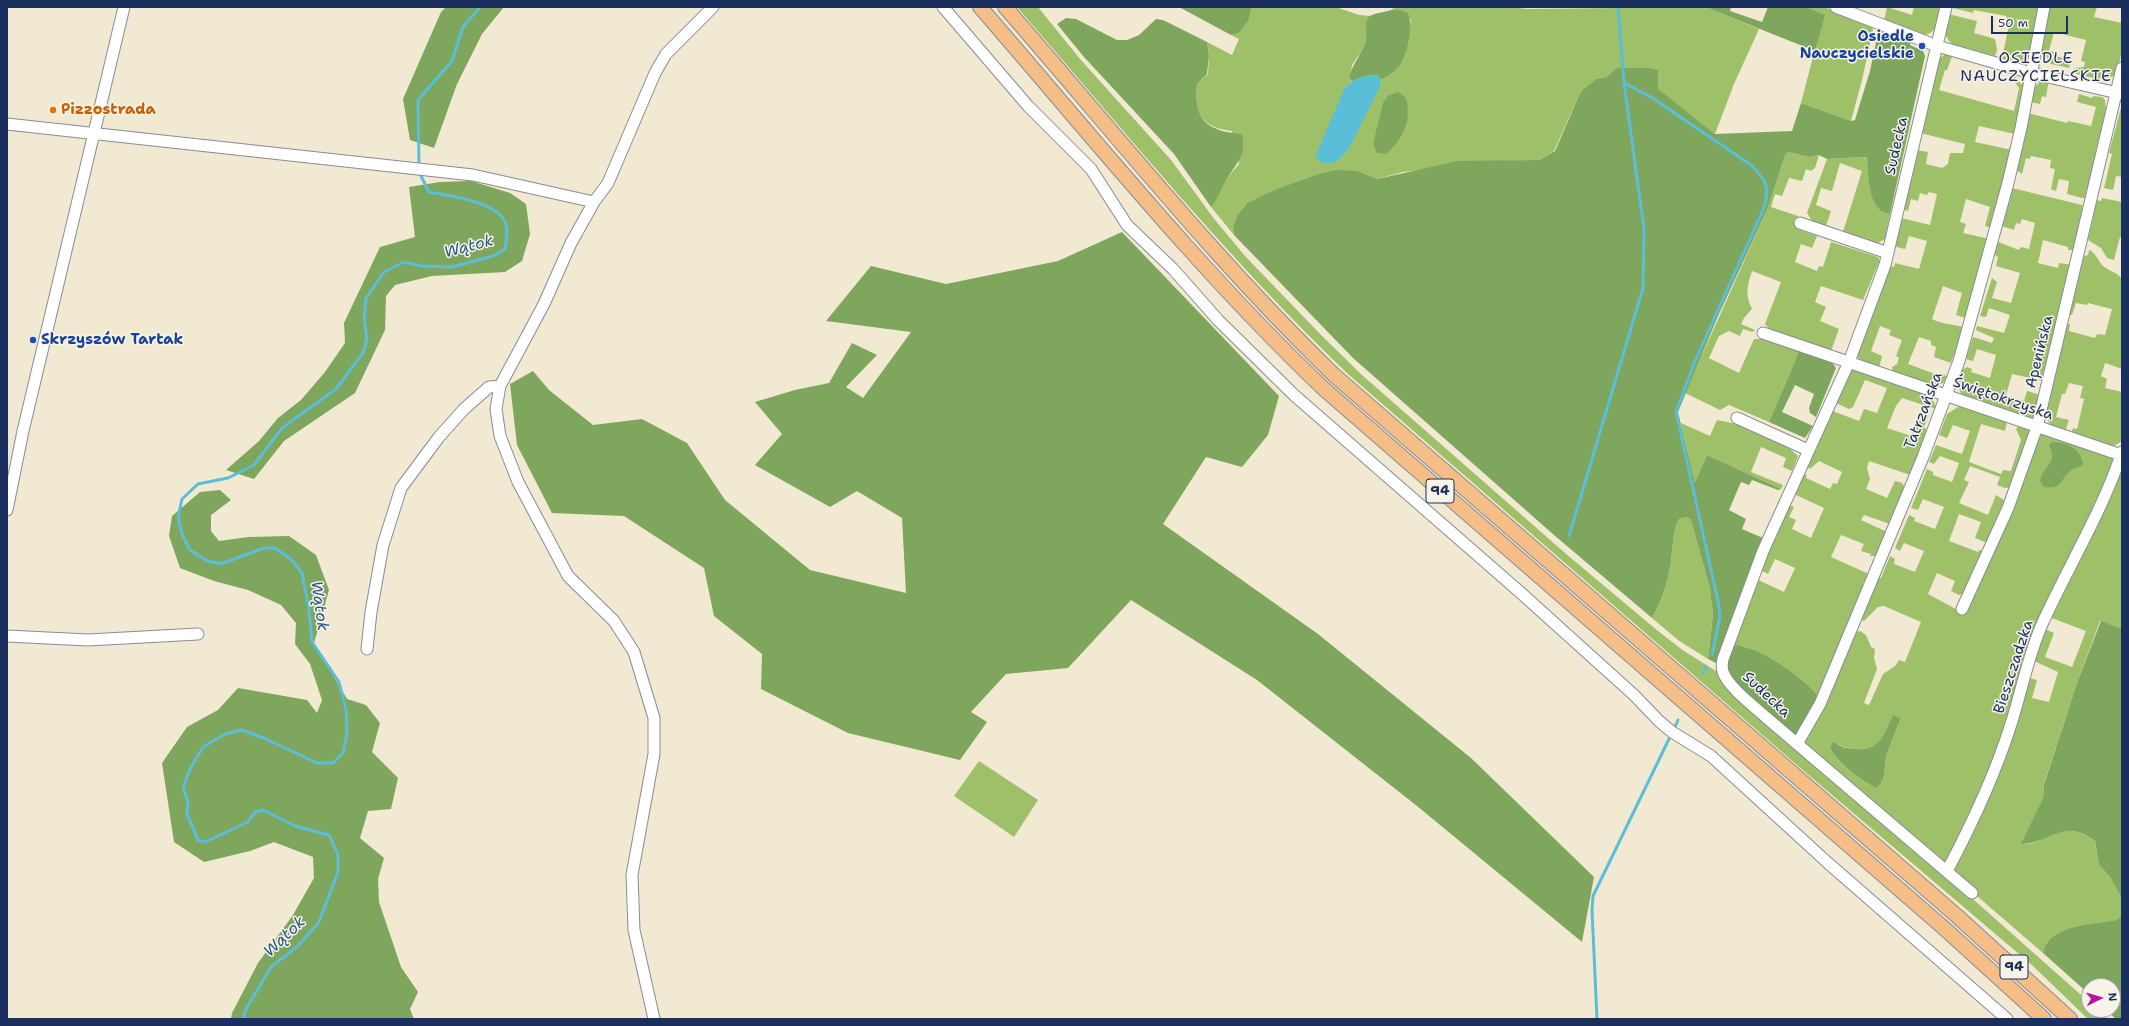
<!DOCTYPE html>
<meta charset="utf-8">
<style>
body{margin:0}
#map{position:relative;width:2129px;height:1026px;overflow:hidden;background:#f2e9d2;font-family:"Shantell Sans",sans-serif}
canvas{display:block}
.frame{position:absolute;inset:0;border:8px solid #1b2f5e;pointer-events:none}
.north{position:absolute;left:2081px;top:978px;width:40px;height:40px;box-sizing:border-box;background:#f7f3e8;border:1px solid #9fa5b1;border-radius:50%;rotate:85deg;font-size:11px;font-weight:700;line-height:16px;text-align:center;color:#1b2f5e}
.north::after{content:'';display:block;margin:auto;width:14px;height:18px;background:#b5179e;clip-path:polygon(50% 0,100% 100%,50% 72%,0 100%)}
.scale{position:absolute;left:1991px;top:16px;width:77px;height:18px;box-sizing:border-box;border:2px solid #1b2f5e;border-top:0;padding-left:5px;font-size:12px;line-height:14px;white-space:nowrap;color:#1b2f5e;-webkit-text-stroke:3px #f7f3e8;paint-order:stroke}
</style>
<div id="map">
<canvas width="2129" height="1026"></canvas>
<div class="frame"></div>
<div class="north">N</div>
<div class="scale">50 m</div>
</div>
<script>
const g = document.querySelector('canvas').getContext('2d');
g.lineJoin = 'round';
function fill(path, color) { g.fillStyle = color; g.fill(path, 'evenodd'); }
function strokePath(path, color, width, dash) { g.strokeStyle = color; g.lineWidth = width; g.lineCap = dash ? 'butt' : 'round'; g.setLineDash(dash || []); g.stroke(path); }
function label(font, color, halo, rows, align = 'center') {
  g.font = font + ' "Shantell Sans",sans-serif'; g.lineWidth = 3; g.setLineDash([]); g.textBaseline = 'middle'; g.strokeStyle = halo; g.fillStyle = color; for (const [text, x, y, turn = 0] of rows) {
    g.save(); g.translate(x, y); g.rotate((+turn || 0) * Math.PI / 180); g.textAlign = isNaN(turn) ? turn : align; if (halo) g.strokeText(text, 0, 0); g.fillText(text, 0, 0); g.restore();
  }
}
fill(new Path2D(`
 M1017,7H1038L1080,59L1171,160L1215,220L1245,256L1322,336L1362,375L1565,553L1658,631L1684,651L1716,671L2089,1002V1010H2098L2108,1019H2088L2033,966L1798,766L1348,374C1229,260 1125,132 1017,7Z
 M1251,7H1336L1359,15L1371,16L1367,21V38L1361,52L1352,65L1350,80L1352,82L1344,89L1380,87L1381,80L1397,69L1406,49L1411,20L1401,10H1391L1396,7H1509L1527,9L1705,7L1759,29L1734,84L1715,134L1657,89L1658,70L1651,68H1617L1606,77L1596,79L1581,91L1554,151L1539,160L1499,161L1403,172L1377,179L1358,171L1312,176L1271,191L1247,203L1237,216L1233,226L1234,235L1211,207L1228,177L1239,164L1232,131C1202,128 1194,113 1197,84L1208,74L1209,55L1207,42L1232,55L1239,39L1231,35L1239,33Z
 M1806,7H1824L1871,25L1873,30L1862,80L1851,121L1801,103L1824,15Z
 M1887,7L1912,15L1914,7H1941C1938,19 1938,34 1923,35L1884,20Z
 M1949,7H2040L2030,56L2022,63L2002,58L2009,25L2006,16L1974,10L1973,13Z
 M2048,7H2097L2094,17L2122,23V50L2117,75L2102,80L2076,74L2075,68L2084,67L2085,62L2081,61L2086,40L2054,32L2049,51L2056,52L2055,56L2071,60L2069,68L2051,64L2044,53L2039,56Z
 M1948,14L1977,21L1974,33L1995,39L1997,50L1995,56L1952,44C1942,35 1945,26 1948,14Z
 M1949,53L1953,54L1947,70H1945L1939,90L2014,111L2019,88L2012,78L2014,75L2021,84L2025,83L2015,134L1979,126L1975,142L2012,150L1992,228L1985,226L1990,207L1966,199L1960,222L1966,224L1963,233L1990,239L1966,318L1956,315L1962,293L1943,286L1932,319C1942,324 1952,324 1963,327L1951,363L1934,357L1936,347L1931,345V341L1919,337L1908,364L1938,375L1942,373L1947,377L1943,383L1935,386L1893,373L1892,367L1897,364L1899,358L1896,356L1902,340L1889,335L1891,330L1880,326L1871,351L1882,356L1879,368L1864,363L1857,356L1889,266L1894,267L1895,263L1919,269L1927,241L1909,236L1905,249L1893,246L1901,218L1930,225L1937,194L1929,192L1927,195L1920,193L1918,201L1911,199L1908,211L1902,209L1916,150L1928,152L1926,164L1942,168L1948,164L1950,153H1963L1965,144L1920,133L1938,60L1944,55Z
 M2041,80H2049L2046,97L2042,96L2040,104L2030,102L2035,87Z
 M2079,94L2092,98L2093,96L2102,97L2105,100L2106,110L2096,150L2099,152L2088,197L2082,198L2067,194L2069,181L2059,179L2056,191L2051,189L2055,169L2050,168L2051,160L2031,156L2030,159L2026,158L2022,174L2016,170L2028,113L2067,123L2068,121L2091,126L2096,107L2077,102Z
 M2122,104V177L2116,176L2113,190L2104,188L2112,154L2109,153Z
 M1788,152L1809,157L1819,155L1815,168L1811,171L1806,169L1802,181L1789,178L1782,196L1775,194L1771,207L1798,216L1797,229L1817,236L1812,248L1801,244L1795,262L1817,271L1819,266L1823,267L1831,242L1875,256L1879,258V262L1863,300L1821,286L1815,302L1826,307L1820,321L1839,329L1831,351L1771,331L1765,324L1781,282L1752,271C1747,286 1745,295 1752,309L1744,318L1741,324L1755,330L1752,332L1743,329L1740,336L1729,331L1719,336L1709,358L1739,373L1754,339H1763L1797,348L1798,354L1769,422L1729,405L1720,410L1685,393L1767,210L1784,154Z
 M1863,157L1867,159L1868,167L1886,213L1890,214L1885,239L1876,244L1843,232L1862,171L1840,163L1832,191L1821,188L1816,205L1831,211L1826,226L1812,221L1807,213L1827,159Z
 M2012,188L2082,205L2084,214L2075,250H2068V247L2043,240L2038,263L2058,268L2059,263L2072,265L2044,381L2012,374L2006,395L2024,401L2027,391L2041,395L2035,416L2028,420L1967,400C1956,390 1958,383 1962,370L1967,367L1972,369L1971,372L1990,378L1996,355L1977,349L1973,361L1966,359L1973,337L1992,343L1994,338L1976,330L1977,326L2004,333L2010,315L1989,308L1986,317L1980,316L1992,278L1997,282L1992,298L2011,303L2020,273L1996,266L1998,257L1994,254L1998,242L2019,250L2021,247L2029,249L2035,223L2022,219L2020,224L2016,223L2014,230L2002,226Z
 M2102,198L2122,202V237H2120L2114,260L2107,258L2101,248L2088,240L2097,200L2101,201Z
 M2089,250C2095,252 2098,260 2102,265C2108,271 2117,272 2121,278L2122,369L2105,363L2101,376L2107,379L2105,388L2122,392V441L2114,446L2071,434L2073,428L2077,429L2084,399L2080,398L2083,386L2069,383L2065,394H2062L2056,417L2069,420L2065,432L2051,426L2045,415L2067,324H2070L2069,331L2095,338L2097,334L2105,335L2112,309L2088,303L2087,305L2076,303L2072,315H2069L2084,256L2088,255Z
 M1857,369L1922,392C1930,397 1935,400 1936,409L1902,398L1896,406L1887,428L1911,436L1919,414L1928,417L1924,427L1928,431L1910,475L1869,461L1867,468L1870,479L1866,489L1887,498L1895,481L1902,483L1905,488L1890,524L1864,515L1861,520L1887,532L1877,556H1870L1871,554L1861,551L1864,544L1841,535L1831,557L1869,574L1818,696C1807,681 1778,661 1761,653C1752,648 1740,646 1731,643L1754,578L1784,592L1795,568L1775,559L1768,574L1760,570L1789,505L1794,507L1789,517L1796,520L1792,529L1811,538L1824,508L1794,494L1803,474L1807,475L1806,478L1830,489L1833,483L1837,484L1842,472L1819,461L1810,469L1807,466L1830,410L1859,421L1864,409L1877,413L1887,388L1865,380L1853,407L1849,409L1834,402L1848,372Z
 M1958,407H1965L2007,421L2005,431L1981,424L1969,462L2001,474L2003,470L2011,471L2021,440L2016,429L2020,425L2029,428L2030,431L2013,487L2005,488L1997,485L2000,477L1970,466L1964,480L1969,482L1959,503L1988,515L1996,495L2007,502L1988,543L1975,538L1981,522L1959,514L1949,541L1978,552L1979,550L1984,551V555L1965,593L1959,595L1951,591L1955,581L1937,573L1928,594L1965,614L2009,514L2037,438L2044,433L2112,454L2114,458L2115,463L2079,547L2045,610L2033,637L2021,676L2037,680L2032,698L2049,702L2058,672L2032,660L2045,629L2054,633L2045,657L2072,667L2086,631L2049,617L2099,516L2122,461V629L2100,621L2078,680L2044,783L2043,798L2022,844C2035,845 2042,838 2054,833C2067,826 2084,833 2095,841L2099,865L2110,877L2122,899V916L2116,920C2093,924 2047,925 2043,953L1809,751L1805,743L1853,633L1860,631L1866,635L1871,647L1875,649L1874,658L1877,669L1864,703L1869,705L1883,674L1895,666L1899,660L1905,662L1921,622L1884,606L1878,607L1864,621L1859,619L1878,578H1881L1890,556L1895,559L1894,564L1915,572L1924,551L1904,543L1900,551L1895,548L1909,515L1915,518L1914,521L1935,529L1944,507L1923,499L1918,510L1911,508L1927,469L1933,472V475L1952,482L1959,463L1940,456L1934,464L1929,462L1936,445L1962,454L1970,431L1953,425L1947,438L1939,435L1947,414ZM1893,716L1901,718C1896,730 1891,742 1887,754C1883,765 1888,781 1876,788C1863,782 1834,760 1830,747L1832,743L1835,742C1841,747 1847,748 1855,749C1881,751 1883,735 1893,716Z
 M1717,420L1747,426L1792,446L1791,450L1798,456L1792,471L1783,467L1786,458L1761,447L1751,472L1783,485L1781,489L1707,455L1695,484L1681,423L1710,436Z
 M1686,517L1691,520L1710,589L1713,614L1708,659L1678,640L1652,618C1662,600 1668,582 1671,562C1673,547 1672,533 1679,519Z
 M979,761L1038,800L1014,837L954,796Z`), '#9ec069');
fill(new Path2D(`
 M446,7H504L482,34L457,84L434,148L410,140L403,99L441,12Z
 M1179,7H1251V9L1248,21L1239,33L1231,35Z
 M1705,7H1731L1730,11L1762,22L1768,7H1806L1825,15L1815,51Z
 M1391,10H1401L1408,13C1414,26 1407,58 1397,69C1392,73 1386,77 1381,80L1377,75L1354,80L1352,82L1349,77C1353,63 1362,54 1366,40C1368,33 1363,21 1370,16C1375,13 1386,12 1391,10Z
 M1066,18L1076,19L1117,40H1127L1139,35L1156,19L1163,20L1207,42L1209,55L1207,74L1197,84C1195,102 1197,122 1217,129C1225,133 1233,132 1242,135C1247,153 1237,163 1228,177C1222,187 1218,198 1211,207L1174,154L1084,57L1057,24Z
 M1883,32H1888L1911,41L1910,45L1923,51L1925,56L1890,214C1867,211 1869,175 1867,158L1863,157L1827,159L1819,155L1809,157L1788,152L1785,154L1767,210L1718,316L1678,412L1695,483L1707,455L1781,489L1778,490L1752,480L1749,485L1741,482L1729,510L1746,519L1742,529L1763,538L1719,659L1716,663L1708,659L1713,614L1710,589L1691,520L1686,517L1679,519C1672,533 1673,547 1671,562C1668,582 1662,600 1652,618L1554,535L1353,358L1234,235L1233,226L1237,216L1247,203L1271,191L1312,176L1336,170L1358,171L1377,179L1458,161L1539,160L1555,151L1581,91L1596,79L1606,77L1617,68H1651L1658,70V89L1715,134L1792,131L1801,103L1851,121L1855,120L1870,71L1876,42L1879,34Z
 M1398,92L1406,98C1412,120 1403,140 1386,154L1377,153L1373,144L1383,103L1388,96Z
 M471,181L510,193L526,204L530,234L522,261L505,272L432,276L395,285L386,296L385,330L355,393L284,441L254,479L226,470L259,441L278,418L301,400L325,372L345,343L344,323L380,247L415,237L409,187L440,182Z
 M1122,232L1279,396L1268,435L1242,467L1206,457L1163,524L1318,634L1471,758L1594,877L1582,942L1417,806L1257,680L1131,600L1068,668L1006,674L971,712L987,722L960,760L848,733L761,689L762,654L714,616L704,568L624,516L552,513L517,445L510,384L533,371L549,390L593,425L642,419L687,443L725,500L810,570L906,593L902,518L857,491L830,507L755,465L782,434L755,402L795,390L829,383L852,343L877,355L846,387L863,398L911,332L826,321L871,266L946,284L1058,261Z
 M1797,348L1830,360L1836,368L1816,417L1810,413L1809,408L1814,394L1795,385L1782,412L1813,426L1805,438L1769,422L1798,354Z
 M2052,442C2066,442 2082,449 2083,464C2079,468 2076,467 2072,470C2059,478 2064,490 2044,487L2040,481C2044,463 2058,466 2049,445Z
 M220,490L231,500L211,515V531L219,541L249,537L289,536L316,555L329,590L314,643L347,699L366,705L380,723L372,752L398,778L391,809L368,811L360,838L384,858L378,879L379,902L401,967L418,992L410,1009L414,1019H231L232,1013L258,963L293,915L314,878L313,857L274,842L250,851L204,862L174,842L162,763L187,727L218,710L238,688L307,700L317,713L322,700L310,664L295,644L296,623L281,605L248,590L214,581L180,568L169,536L172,516L200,492Z
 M2101,621L2122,629V899L2110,877L2099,865L2095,841C2061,817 2053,843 2021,844L2043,798L2044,784L2078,680Z
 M1731,643C1740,646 1752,648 1761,653C1778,661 1807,681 1818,696L1798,734L1794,735C1775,720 1724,685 1725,660C1725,655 1729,648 1731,643Z
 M1893,715L1901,718C1896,730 1891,742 1887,754C1883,765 1888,781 1876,788C1863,782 1834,760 1830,747L1832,743L1835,742C1841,748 1847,748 1855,749C1881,751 1883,735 1893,715Z
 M2122,916V1019H2116L2106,1010H2113V986H2089V994L2043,953C2047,925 2093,924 2116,920Z`), '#7ea65d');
fill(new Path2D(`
 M1367,75H1377L1381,80L1380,87L1348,150L1335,163H1324L1317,159L1316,155L1344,89L1354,80Z`), '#5bbed9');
strokePath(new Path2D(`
 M1624,83L1651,97L1751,165C1767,181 1771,188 1763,210L1695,361L1676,412L1718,601L1720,617L1712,655
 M419,167L418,100L452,61L463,27L480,7
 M1569,536L1643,288L1644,229L1624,83L1618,7
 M1703,673L1706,667
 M1675,727L1678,720
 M243,1019L246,1009L271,967L298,946L319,922L338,872V855L329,835L295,826L263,810L255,812L248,822L205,842L198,840L187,814L188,802L183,787L190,769L203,747L225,734L242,730L266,739L317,763H333L343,753L347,733L346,710L339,682L312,642L309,609L302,573L291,559L275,548H264L221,564L208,561L199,556L189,549L182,534L178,517L182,499L198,484L228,478L254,465L282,428L336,389L363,353L367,339L364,319L366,298L384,272L404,262L422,266L452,267L493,256L505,249C506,240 509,230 505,222C496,201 449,196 429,192L419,172
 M1597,1019L1592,910L1593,896L1669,739`), '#5bbed9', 3);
const minor = new Path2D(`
 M943,7L1028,106L1091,169L1127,225L1173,269L1218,320L1294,395L1521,593L1634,695L1659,721L1672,732L1711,756L1828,863L2007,1019
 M1836,7L1937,46L2031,73L2122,94
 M1946,7L1885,265L1849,362L1763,551L1723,659C1722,663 1722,668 1723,672C1728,687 1756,708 1768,719L1972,893
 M7,124L473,175L594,202
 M1800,223L1888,253
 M1763,333L2121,455
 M1737,418L1808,450
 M7,510L23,431L124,7
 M1962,609L2008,508L2037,427L2122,68
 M7,636L88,640L198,634
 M367,649L371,612L383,545L401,488L439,437L464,409L489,387L500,386
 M1797,744L1820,704L1923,457L1959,361L2008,183L2021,128L2044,7
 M1947,871C1972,824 1995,775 2011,724C2022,690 2028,655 2043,622C2069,565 2102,512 2122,452
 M654,1019L634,930L632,875L654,754V718L634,652L614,621L568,576L518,482L500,436L496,409L500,386L544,304L571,243L594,202L608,183L655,73L666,54L713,7`);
const major = new Path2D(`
 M980,7C1092,136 1200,271 1324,389L1945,929L2044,1019
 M1005,7C1113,131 1216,261 1334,375L1957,916L2070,1019`);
strokePath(minor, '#868c98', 13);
strokePath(major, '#868c98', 16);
strokePath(minor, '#fff', 11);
strokePath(major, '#f6be87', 14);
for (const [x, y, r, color] of [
 [1922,46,4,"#1a4fb4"],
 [53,110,4,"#e8710a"],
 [33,340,4,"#1a4fb4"]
]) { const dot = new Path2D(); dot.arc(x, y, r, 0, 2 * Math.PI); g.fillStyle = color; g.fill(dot); strokePath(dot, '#f7f3e8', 1.5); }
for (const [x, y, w] of [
 [1440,491,28],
 [2014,967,28]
]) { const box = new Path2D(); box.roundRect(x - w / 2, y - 12, w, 24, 3); g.fillStyle = '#f7f3e8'; g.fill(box); strokePath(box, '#1b2f5e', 1); }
label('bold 14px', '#1b2f5e', null, [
 ["94",1440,491],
 ["94",2014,967]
]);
label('bold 15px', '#164399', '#f7f3e8', [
 ["Osiedle",1914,37],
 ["Nauczycielskie",1914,54],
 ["Skrzyszów Tartak",41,340,"left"]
], 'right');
label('bold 15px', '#c56008', '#f7f3e8', [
 ["Pizzostrada",61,110]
], 'left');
label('15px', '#1b2f5e', '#f7f3e8', [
 ["Sudecka",1897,146,-77],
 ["Apenińska",2040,352,-76],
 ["Świętokrzyska",2003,399,19],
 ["Tatrzańska",1924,411,-69],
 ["Bieszczadzka",2014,667,-72],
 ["Sudecka",1766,695,43]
]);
g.letterSpacing = '1px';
label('16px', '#1b2f5e', '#f7f3e8', [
 ["OSIEDLE",2036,59],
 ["NAUCZYCIELSKIE",2036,77]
]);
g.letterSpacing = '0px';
label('italic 16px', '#2e5a83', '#f7f3e8', [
 ["Wątok",469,247,-15],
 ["Wątok",319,606,82],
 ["Wątok",285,937,-44]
]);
</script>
